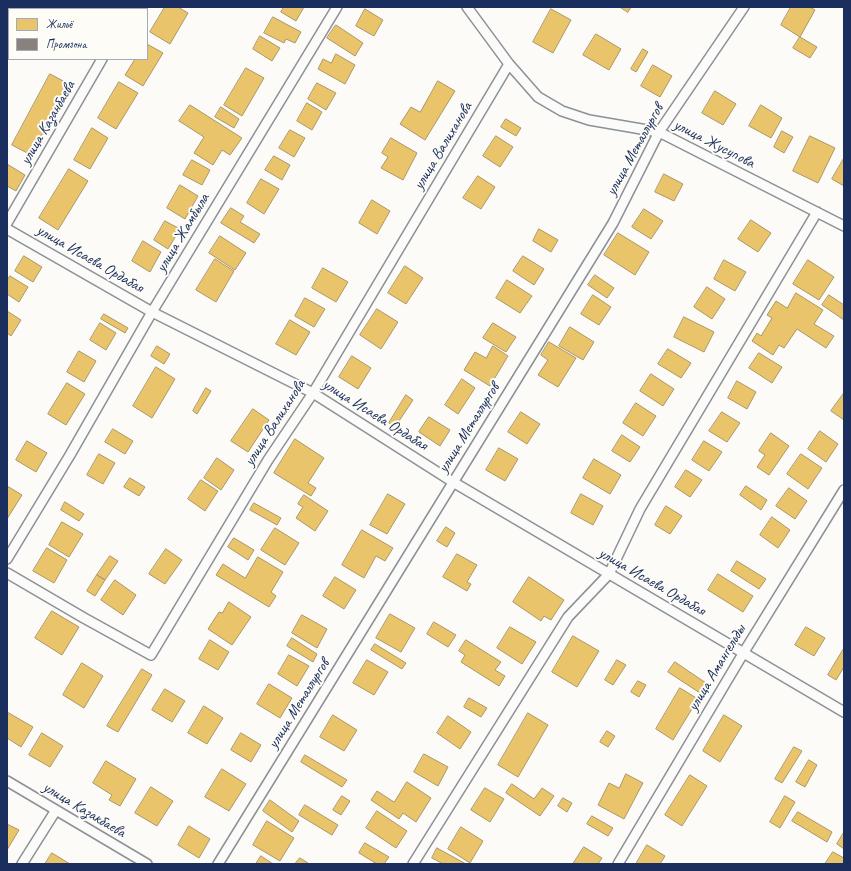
<!DOCTYPE html>
<meta charset="utf-8">
<style>
body{margin:0}
#map{position:relative;width:851px;height:871px;overflow:hidden;background:#fcfbf8;font-family:Caveat,sans-serif}
canvas{display:block}
.frame{position:absolute;inset:0;border:8px solid #1b2f5e;pointer-events:none}
.legend{position:absolute;left:8px;top:8px;width:140px;height:52px;box-sizing:border-box;background:#fdfcf7;border:1px solid #a3aaba;margin:0;padding:5px 7px;list-style:none;font-size:12px;color:#1b2f5e}
.legend li{display:flex;align-items:center;gap:8px;height:20px}
.legend b{width:20px;border:1px solid #a3aaba}
</style>
<div id="map">
<canvas width="851" height="871"></canvas>
<div class="frame"></div>
<ul class="legend">
<li><b style="height:11px;background:#e9c46a"></b>Жильё</li>
<li><b style="height:11px;background:#8a817c"></b>Промзона</li>
</ul>
</div>
<script>
const g = document.querySelector('canvas').getContext('2d');
g.lineJoin = 'round';
function fill(path, color) { g.fillStyle = color; g.fill(path, 'evenodd'); }
function strokePath(path, color, width, dash) { g.strokeStyle = color; g.lineWidth = width; g.lineCap = dash ? 'butt' : 'round'; g.setLineDash(dash || []); g.stroke(path); }
function label(font, color, halo, rows, align = 'center') {
  g.font = font + ' Caveat,sans-serif'; g.lineWidth = 4; g.setLineDash([]); g.textBaseline = 'middle'; g.strokeStyle = halo; g.fillStyle = color; for (const [text, x, y, turn = 0] of rows) {
    g.save(); g.translate(x, y); g.rotate((+turn || 0) * Math.PI / 180); g.textAlign = isNaN(turn) ? turn : align; if (halo) g.strokeText(text, 0, 0); g.fillText(text, 0, 0); g.restore();
  }
}
const homes = new Path2D(`
 M165,7H178L188,13L170,44L150,32Z
 M284,7H304L296,21L281,12Z
 M620,7H631L628,12Z
 M791,7H810L815,10L800,37L781,25Z
 M365,9L383,20L374,36L356,26Z
 M551,9L571,20L553,53L533,42Z
 M273,17L301,32L295,43L286,39L284,43L264,33Z
 M336,25L363,43L355,56L327,38Z
 M596,34L621,49L609,70L583,55Z
 M260,36L280,48L272,61L253,49Z
 M800,37L817,47L810,58L793,48Z
 M147,44L163,53L143,86L125,75L135,59H147Z
 M643,49L648,52L636,72L631,69Z
 M336,54L355,65L345,84L318,69L323,59L331,63Z
 M653,65L672,76L660,97L641,86Z
 M246,68L264,78L242,116L224,105Z
 M50,74L69,84L31,155L12,145Z
 M438,81L455,91L425,140L400,124L411,107L420,112Z
 M119,82L138,93L116,129L98,118Z
 M317,83L336,93L326,110L308,99Z
 M715,91L736,104L723,125L702,113Z
 M307,103L322,112L312,130L297,121Z
 M190,105L242,138L230,155L222,150L213,165L194,153L204,137L179,121Z
 M761,105L782,118L771,138L749,126Z
 M221,107L239,119L234,128L215,117Z
 M506,119L521,128L516,136L501,127Z
 M92,128L108,138L90,169L74,160Z
 M290,130L305,138L294,157L279,148Z
 M782,131L793,137L784,153L774,147Z
 M496,136L513,147L500,167L483,156Z
 M810,136L835,148L818,183L793,171Z
 M391,138L417,153L403,180L381,168L388,157L382,153Z
 M274,156L290,165L282,180L265,170Z
 M844,158V186L832,179Z
 M192,160L210,170L202,185L183,175Z
 M7,164L25,175L16,191L7,186Z
 M69,169L88,181L58,230L39,218Z
 M664,174L683,184L674,201L655,192Z
 M478,176L495,187L481,209L463,198Z
 M261,179L279,189L264,214L247,203Z
 M180,185L198,196L185,219L167,208Z
 M372,200L390,211L377,234L359,223Z
 M231,208L244,216L240,222L260,234L254,243L221,223Z
 M644,209L663,221L651,239L632,227Z
 M751,220L771,233L758,252L738,239Z
 M165,221L180,229L168,249L154,240Z
 M539,229L558,240L551,252L533,241Z
 M618,233L649,252L635,275L604,255Z
 M220,236L246,253L235,270L209,253Z
 M143,241L161,252L150,272L132,261Z
 M24,256L42,267L33,282L15,271Z
 M523,256L544,269L534,285L513,271Z
 M215,259L234,271L216,302L196,290Z
 M724,260L746,272L735,291L714,279Z
 M808,260L834,277L819,300L793,284Z
 M405,266L423,278L406,304L388,293Z
 M323,268L348,282L336,302L312,288Z
 M595,275L614,288L607,298L588,285Z
 M10,276L28,287L19,302L7,294V281Z
 M507,280L532,296L520,313L496,298Z
 M707,287L725,299L712,319L694,307Z
 M796,293L823,310L814,324L834,336L826,348L797,329L784,348L779,345L773,355L752,341L757,333L761,336L772,318L767,315L776,301L787,308Z
 M593,295L611,307L599,325L581,314Z
 M829,295L844,305V320L822,305Z
 M305,298L325,309L314,327L295,316Z
 M377,309L398,322L381,349L360,335Z
 M7,311L21,320L11,336L7,333Z
 M104,314L128,328L125,333L101,319Z
 M684,317L714,332L704,352L674,337Z
 M290,320L310,332L296,355L276,344Z
 M100,323L116,333L106,350L90,340Z
 M493,323L516,337L506,352L483,338Z
 M570,327L594,342L583,360L559,346Z
 M549,342L576,358L558,387L538,375L548,360L541,355Z
 M157,346L170,354L164,364L151,356Z
 M493,346L508,356L490,386L464,370L475,352L486,358Z
 M668,349L691,363L681,378L658,364Z
 M79,351L96,361L84,382L67,372Z
 M759,353L782,367L772,383L749,368Z
 M352,356L371,368L358,389L339,377Z
 M156,367L175,379L152,418L133,406Z
 M651,374L674,389L663,406L640,391Z
 M462,379L475,388L458,414L445,405Z
 M737,381L756,392L747,409L728,398Z
 M67,383L85,394L66,425L48,414Z
 M206,388L211,391L197,414L193,411Z
 M844,393V420L831,411Z
 M406,395L413,400L395,427L389,423Z
 M636,403L656,416L643,436L623,423Z
 M253,409L269,420L248,452L231,441Z
 M521,412L540,424L527,444L508,432Z
 M722,412L740,423L727,442L709,431Z
 M429,417L450,430L440,446L419,432Z
 M113,429L133,441L125,454L105,442Z
 M820,431L838,444L826,462L808,449Z
 M771,433L789,446L769,475L757,467L765,455L759,451Z
 M622,435L640,447L630,462L612,451Z
 M295,439L324,458L308,483L316,488L311,496L274,473Z
 M27,441L47,453L36,472L16,460Z
 M704,441L722,452L709,471L692,460Z
 M499,448L518,459L505,481L486,470Z
 M99,454L115,463L103,484L87,475Z
 M801,454L822,468L808,489L787,474Z
 M217,458L234,470L221,490L204,478Z
 M594,459L621,475L610,494L583,478Z
 M686,470L702,480L690,497L675,487Z
 M130,478L145,487L139,496L124,487Z
 M201,480L218,491L205,511L188,499Z
 M7,486L22,495L7,519Z
 M746,486L767,500L761,510L740,495Z
 M789,488L807,501L795,519L776,506Z
 M388,494L405,504L387,534L370,525Z
 M581,494L603,506L593,525L571,513Z
 M304,495L328,511L315,531L296,518L303,507L298,504Z
 M65,502L84,514L79,521L61,510Z
 M254,503L281,518L277,525L250,510Z
 M666,506L682,516L670,534L655,525Z
 M772,517L790,530L778,548L760,535Z
 M62,522L83,534L69,557L49,545Z
 M446,527L455,533L447,547L437,541Z
 M275,528L299,543L285,565L261,550Z
 M362,530L393,548L385,561L376,556L364,578L342,565Z
 M234,538L254,550L248,560L228,547Z
 M47,548L67,560L54,583L33,571Z
 M166,549L182,560L165,584L149,574Z
 M457,554L477,565L467,582L471,584L467,591L443,577Z
 M110,556L118,561L105,580L97,575Z
 M258,557L283,572L271,592L276,596L269,607L216,575L223,564L245,578Z
 M737,561L766,579L759,589L731,571Z
 M718,574L753,596L743,612L708,590Z
 M97,575L105,580L95,596L87,591Z
 M335,577L356,590L344,609L323,596Z
 M529,577L564,600L551,620L544,616L541,621L513,602Z
 M115,580L136,595L123,615L101,600Z
 M229,602L251,617L232,645L208,629L219,612L222,613Z
 M52,611L79,627L62,655L35,638Z
 M390,614L415,628L401,652L376,638Z
 M302,615L327,629L317,648L292,633Z
 M434,622L456,635L448,647L427,634Z
 M510,627L536,642L522,664L497,648Z
 M806,627L825,638L814,656L795,645Z
 M573,636L599,651L577,687L552,672Z
 M292,638L317,654L313,662L287,646Z
 M210,640L229,652L218,670L199,659Z
 M466,640L501,662L495,670L505,676L499,686L461,662L465,655L459,651Z
 M375,644L406,663L402,669L371,650Z
 M844,648V667L836,680L828,675Z
 M289,655L309,666L297,686L278,674Z
 M367,660L388,672L374,695L353,683Z
 M617,660L626,665L613,685L605,680Z
 M675,662L706,683L700,693L668,672Z
 M82,663L103,676L84,708L63,695Z
 M142,669L152,675L118,732L107,726Z
 M638,681L646,685L639,697L631,692Z
 M269,684L292,698L280,718L257,704Z
 M680,688L698,699L673,740L656,729Z
 M165,689L185,701L172,722L152,710Z
 M469,698L487,708L481,717L464,707Z
 M204,706L223,718L207,744L188,733Z
 M7,712L33,727L21,747L7,738Z
 M528,713L548,725L518,777L498,765Z
 M333,715L357,730L344,751L320,737Z
 M724,715L742,726L720,762L703,751Z
 M448,716L471,732L460,749L437,733Z
 M607,731L615,736L608,747L600,742Z
 M42,733L63,746L50,767L29,755Z
 M241,733L261,745L251,762L231,750Z
 M794,747L802,751L782,783L775,779Z
 M424,754L448,767L438,786L414,772Z
 M305,755L347,780L342,787L301,762Z
 M809,760L817,765L805,787L796,782Z
 M106,761L136,779L120,806L109,800L112,795L93,783Z
 M222,769L246,784L229,811L205,797Z
 M626,774L643,783L624,819L598,805L609,783L619,788Z
 M690,775L707,786L682,826L665,815Z
 M407,782L431,798L416,822L403,813L399,819L371,800L377,791L394,802Z
 M512,784L534,799L542,788L554,796L540,816L506,793Z
 M151,787L173,801L157,826L135,813Z
 M485,788L504,799L490,822L471,810Z
 M342,796L350,801L341,815L333,810Z
 M785,796L795,802L780,828L770,822Z
 M563,798L572,803L567,812L558,806Z
 M270,800L299,821L292,832L263,811Z
 M305,805L338,825L332,835L299,815Z
 M377,811L407,831L396,848L366,828Z
 M798,812L832,832L827,842L792,821Z
 M592,816L613,828L608,836L587,824Z
 M267,821L294,838L280,861L253,845Z
 M7,824L19,830L7,850Z
 M189,826L210,839L199,858L178,845Z
 M461,827L483,841L470,863L448,849Z
 M844,832V849L837,844Z
 M365,843L389,857L384,864H377L359,853Z
 M647,845L665,856L660,864H636Z
 M584,847L602,858L598,864H573Z
 M437,848L466,864H443L432,858Z
 M833,852L844,858V864H825Z
 M52,853L70,864H45Z
 M261,856L273,864H256Z
 M300,858L308,863L307,864H295Z`);
fill(homes, '#e9c46a');
strokePath(homes, '#ab9766', 1);
const industry = new Path2D(`
 M54,7H82L81,9H53Z
 M99,7H113L112,9H98Z`);
fill(industry, '#8a817c');
strokePath(industry, '#696873', 1);
const minor = new Path2D(`
 M467,7L509,64L538,97L562,111L589,120L659,132L844,226
 M132,9L133,7
 M7,223L102,59
 M7,229L152,312L313,393L453,482L844,712
 M7,559L70,455L152,312L337,7
 M7,573L84,618L151,655L268,460L313,393L509,64
 M7,781L147,864
 M22,864L56,810
 M218,864L613,223L659,132L744,7
 M413,864L568,617L609,574L640,509L817,212
 M618,864L744,652L844,490`);
strokePath(minor, '#8c9097', 12);
strokePath(minor, '#fbfbf9', 9);
label('16px', '#1b2f5e', '#fdfcf7', [
 ["улица Казанбаева",48,123,-60],
 ["улица Жусупова",714,144,27],
 ["улица Валиханова",443,146,-59],
 ["улица Металлургов",635,150,-61],
 ["улица Жамбыла",183,233,-59],
 ["улица Исаева Ордабая",90,259,30],
 ["улица Исаева Ордабая",375,415,32],
 ["улица Валиханова",275,423,-57],
 ["улица Металлургов",469,428,-58],
 ["улица Исаева Ордабая",652,582,30],
 ["улица Амангельды",717,668,-59],
 ["улица Металлургов",299,704,-58],
 ["улица Казакбаева",84,810,31]
]);
</script>
